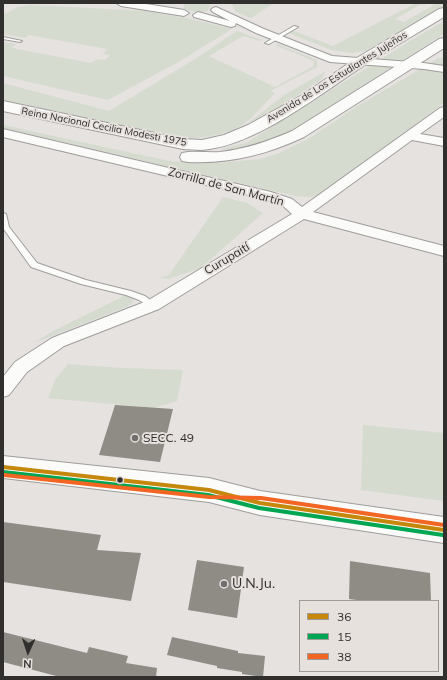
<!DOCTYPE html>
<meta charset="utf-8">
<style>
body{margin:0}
#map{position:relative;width:447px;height:680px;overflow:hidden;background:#e5e2e0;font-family:Mulish,sans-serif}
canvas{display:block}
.frame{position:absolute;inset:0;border:4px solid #312f2e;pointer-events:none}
.legend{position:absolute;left:299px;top:600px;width:140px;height:72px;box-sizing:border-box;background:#e7e1de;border:1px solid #9e9a98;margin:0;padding:5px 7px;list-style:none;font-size:12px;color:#312f2e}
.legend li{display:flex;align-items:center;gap:8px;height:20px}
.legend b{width:20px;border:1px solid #9e9a98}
.north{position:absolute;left:8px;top:632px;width:40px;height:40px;-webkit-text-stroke:3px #e7e1de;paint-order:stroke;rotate:183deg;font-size:11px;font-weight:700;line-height:16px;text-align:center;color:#312f2e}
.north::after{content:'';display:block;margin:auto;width:14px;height:18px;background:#312f2e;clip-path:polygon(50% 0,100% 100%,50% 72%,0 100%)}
</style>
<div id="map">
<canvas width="447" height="680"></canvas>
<div class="frame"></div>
<ul class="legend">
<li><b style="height:5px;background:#c6880c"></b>36</li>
<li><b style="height:5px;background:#00a651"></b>15</li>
<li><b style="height:5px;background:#f26522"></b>38</li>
</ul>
<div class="north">N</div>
</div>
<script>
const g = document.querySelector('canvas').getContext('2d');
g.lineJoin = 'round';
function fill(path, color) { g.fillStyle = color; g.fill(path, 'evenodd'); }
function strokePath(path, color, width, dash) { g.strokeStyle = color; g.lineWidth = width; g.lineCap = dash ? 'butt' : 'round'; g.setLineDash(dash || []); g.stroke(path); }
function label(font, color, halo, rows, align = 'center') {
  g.font = font + ' Mulish,sans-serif'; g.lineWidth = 4; g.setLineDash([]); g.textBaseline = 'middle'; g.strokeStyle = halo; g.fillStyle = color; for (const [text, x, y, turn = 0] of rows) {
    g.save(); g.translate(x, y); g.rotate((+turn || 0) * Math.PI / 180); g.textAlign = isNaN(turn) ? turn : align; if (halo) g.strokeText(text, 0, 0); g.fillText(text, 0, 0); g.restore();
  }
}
fill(new Path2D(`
 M186,3H209L211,7L207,11L196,13L184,9V6Z
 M231,3H274L251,18L236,12Z
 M416,3H423L395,19L404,22L437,3H444V8L365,51L352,53L331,50L284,31L289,29L333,46Z
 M30,5L146,11L191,19L232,29L180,61L108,100L3,76V42L16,44L12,48L91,63L97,59L105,60L110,55L103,54L107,49L29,35L25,38L3,34V15L18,7Z
 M444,21V34L288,133L257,146L226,150L220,149L246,143L410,41Z
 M237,31L262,40L259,41L243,36L209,56L275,87L314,66V61L275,45L277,44L317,60V67L270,91L275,93C265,103 252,119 241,126C225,135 198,139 180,138L3,100V83L109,111L195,59Z
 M444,57V103L320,195L310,197L295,196L3,128V125L169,161L219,163L259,159L277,154L310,138L356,107L437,59Z
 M326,71L321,80L276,110L247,124L284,95Z
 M223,197L247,203L263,213L201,268L168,279L160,278L169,275Z
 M130,293L133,297V303L126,307L34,343L53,331Z
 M68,364L122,368L183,370L177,401L154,408L48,398L55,380Z
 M363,425L444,433V501L361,490Z`), '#d6dbcf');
fill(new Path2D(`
 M115,405L173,409L160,462L99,455Z
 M3,522L101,535L97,550L141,553L131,601L3,582Z
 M197,560L244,567L237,618L188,610Z
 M350,561L430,573L431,601H364L349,599Z
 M3,632L87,653L89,647L128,656L126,663L157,668L156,677H60L3,662Z
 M172,637L238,651V653L265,656L263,677L242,674V672L217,668V666L167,655Z`), '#8f8b85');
const lane = new Path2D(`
 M294,26L298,27L269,44L265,43Z
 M3,37L22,41L20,42L3,39Z
 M3,213L6,214L9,227L37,263L86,280L131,291L145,296L157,305L156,307H150L139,300L126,295L81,284L31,267L3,228Z`);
const street = new Path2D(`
 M116,3H140L184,10L189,13L184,16L121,6Z
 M216,7L264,29L332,56L424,63L444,66V72L424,69L330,62L256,33L236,23L235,26L231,27L194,17L193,15L198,12L230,21L213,12L211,10L213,8Z
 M444,107V117L420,134L444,138V146L412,140L313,212L444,246V256L304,219L159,309L64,346L27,372L9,395L3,397V377L15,362L52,338L147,301L292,214L282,205L261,198L3,137V129L271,192L292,199L302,207L440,108Z`);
const secondary = new Path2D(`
 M444,8V17C418,33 391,48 365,65C321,93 255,147 201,150C195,150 189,149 183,149L3,111V101L183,139L202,140L224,135L248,125L304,94L355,59L439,9Z
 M444,38V48L304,137C266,155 229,164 188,162L182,161L180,157L182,153C194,150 207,153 220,152C246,149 269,141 292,131L439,39Z
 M3,456L209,478L260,491L444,517V543L260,515L209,502L3,478Z`);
strokePath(lane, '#9f9d9b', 2);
strokePath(street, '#9f9d9b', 2);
strokePath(secondary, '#9f9d9b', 2);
fill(lane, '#fbfbfa');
fill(street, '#fbfbfa');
fill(secondary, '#fbfbfa');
strokePath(new Path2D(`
 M3,467L209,490L260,503L444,530`), '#c6880c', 4);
strokePath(new Path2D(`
 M3,472L208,495L259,508L443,535`), '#00a651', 4);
strokePath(new Path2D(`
 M4,475L209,497L261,498L444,525`), '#f26522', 4);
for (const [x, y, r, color] of [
 [135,438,4,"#706e6c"],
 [120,480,3.5,"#312f2e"],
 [224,584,4,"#706e6c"]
]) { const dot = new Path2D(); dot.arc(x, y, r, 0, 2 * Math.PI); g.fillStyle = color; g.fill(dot); strokePath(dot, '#e7e1de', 1.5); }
label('10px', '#312f2e', '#e7e1de', [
 ["Avenida de Los Estudiantes Jujeños",337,77,-32],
 ["Reina Nacional Cecilia Modesti 1975",104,127,11]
]);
label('12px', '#312f2e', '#e7e1de', [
 ["Zorrilla de San Martín",226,187,15],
 ["Curupaití",227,259,-31]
]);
label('12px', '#312f2e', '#e7e1de', [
 ["SECC. 49",143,438]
], 'left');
label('14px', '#312f2e', '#e7e1de', [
 ["U.N.Ju.",232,584]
], 'left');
</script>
